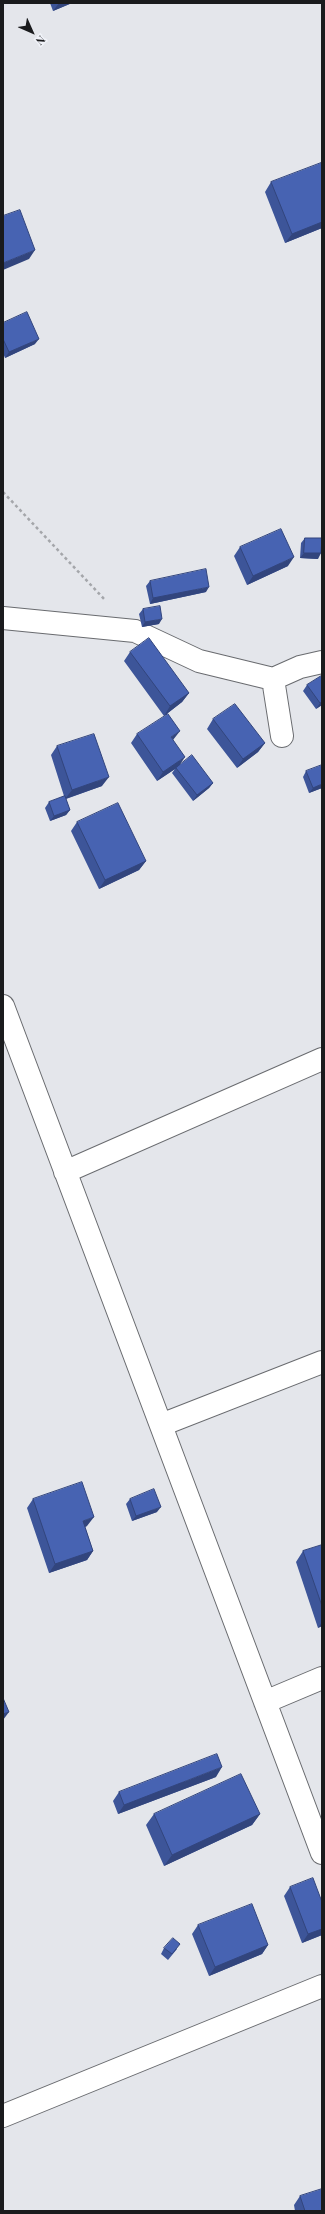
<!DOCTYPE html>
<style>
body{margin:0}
#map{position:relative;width:325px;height:2214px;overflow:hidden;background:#e4e6eb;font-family:"Playfair Display",serif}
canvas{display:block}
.frame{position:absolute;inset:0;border:4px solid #1a1b1d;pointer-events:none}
.north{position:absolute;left:12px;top:12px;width:40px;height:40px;-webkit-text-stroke:3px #f1f3f9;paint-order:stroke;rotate:135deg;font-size:11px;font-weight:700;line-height:16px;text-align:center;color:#1a1b1d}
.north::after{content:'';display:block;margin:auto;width:14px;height:18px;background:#1a1b1d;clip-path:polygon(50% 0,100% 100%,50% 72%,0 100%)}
</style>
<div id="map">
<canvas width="325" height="2214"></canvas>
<div class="frame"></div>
<div class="north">N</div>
</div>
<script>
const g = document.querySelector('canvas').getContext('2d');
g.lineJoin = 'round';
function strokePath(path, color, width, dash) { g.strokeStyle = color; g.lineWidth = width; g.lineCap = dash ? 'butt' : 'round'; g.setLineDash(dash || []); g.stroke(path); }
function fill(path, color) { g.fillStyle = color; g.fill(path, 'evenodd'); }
const minor = new Path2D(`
 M3,618L135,631L199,661L273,679L282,736
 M273,679L300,667L322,662
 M3,1006L322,1853
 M65,1172L322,1059
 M161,1425L322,1362
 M265,1702L322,1678
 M3,2116L322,1986`);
strokePath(minor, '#696b6f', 24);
strokePath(new Path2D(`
 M3,492L106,601`), '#a4a6aa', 2.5, [3, 3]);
strokePath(minor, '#fff', 22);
fill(new Path2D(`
 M50,3H72L53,11Z
 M322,166V228L285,243L265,192L271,182Z
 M3,323L35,344L5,358L3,353Z
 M305,538L318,559L300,558L301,543Z
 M240,547L288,566L247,585L234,556Z
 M150,581L206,592L150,604L146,586Z
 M143,609L159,624L142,627L139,614Z
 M130,652L189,693L182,702L164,716L124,661Z
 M322,676V705L316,709L303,691L307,685Z
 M213,719L265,743L258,752L237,768L207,729Z
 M137,734L173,740L180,764L213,783L209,788L193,801L172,773L175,769L157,781L131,743Z
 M57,746L102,786L66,799L70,810L66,815L50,821L45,808L49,802L64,796L51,755Z
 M306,771L322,788L309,793L303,777Z
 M77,822L146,861L139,870L99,889L71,831Z
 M33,1499L87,1526L85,1527L93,1551L87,1560L49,1573L27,1508Z
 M130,1499L157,1512L132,1521L126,1504Z
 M322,1545V1626L318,1628L296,1562L303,1551Z
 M216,1777L118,1814L113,1801L119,1792Z
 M154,1814H260L252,1825L164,1866L146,1825Z
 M290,1887L322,1902V1935L302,1943L284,1896Z
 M198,1925L268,1945L262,1954L209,1976L192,1934Z
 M164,1948L177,1949L168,1960L161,1954Z
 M300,2196L322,2211H295L294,2205Z`), '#3d5599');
fill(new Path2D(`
 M59,3H72L53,11Z
 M322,222V228L285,243L292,234Z
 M35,250L29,259L3,270V263Z
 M39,339L35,344L5,358L9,352Z
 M304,553H321L318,559L300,558Z
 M294,557L288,566L247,585L253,576Z
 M209,587L206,592L150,604L153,598Z
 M162,619L159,624L142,627L145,622Z
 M189,693L182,702L164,716L170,706Z
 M322,702V705L316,709L320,703Z
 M180,731L173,740L171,737Z
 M265,743L258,752L237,768L243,759Z
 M185,757L179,766L176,768L175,769L157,781L163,772Z
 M109,777L102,786L65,799L72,790Z
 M213,783L209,788L193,801L197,795Z
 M322,784V788L309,793L313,788Z
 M70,810L66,815L50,821L54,816Z
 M146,861L139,870L99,889L105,880Z
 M161,1507L157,1512L132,1521L136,1516Z
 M94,1517L87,1526L77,1530L83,1521Z
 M93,1551L87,1560L49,1573L55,1564Z
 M322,1622V1626L318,1628Z
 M9,1712L3,1720V1714Z
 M222,1767L216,1777L118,1814L124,1805Z
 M260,1814L252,1825L164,1866L172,1855Z
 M322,1929V1935L302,1943L308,1934Z
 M268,1945L262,1954L209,1976L215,1967Z`), '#32457d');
const building = new Path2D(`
 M321,163L322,166V222L292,234L271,182Z
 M20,210L35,250L3,263V216Z
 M27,312L39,339L9,352L3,339V323Z
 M281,529L294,557L253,576L240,547Z
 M305,538H322L321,553H304Z
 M206,569L209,587L153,598L150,581Z
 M160,606L162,619L145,622L143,609Z
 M149,638L189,693L170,706L130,652Z
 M321,676H322V702L320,703L307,685Z
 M235,704L265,743L243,759L213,719Z
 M168,714L180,731L171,737L185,757L163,772L137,734Z
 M94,734L109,777L72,790L57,746Z
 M192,755L213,783L197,795L176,768Z
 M322,765V784L313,788L306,771Z
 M65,796L70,810L54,816L49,802Z
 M118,803L146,861L105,880L77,822Z
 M82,1482L94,1517L83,1521L93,1551L55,1564L33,1499Z
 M154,1489L161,1507L136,1516L130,1499Z
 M322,1545V1606L303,1551Z
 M3,1698L9,1712L3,1714Z
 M217,1754L222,1767L124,1805L119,1792Z
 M241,1774L260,1814L172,1855L154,1814Z
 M313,1878L322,1902V1929L308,1934L290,1887Z
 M252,1904L268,1945L215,1967L198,1925Z
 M173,1938L180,1944L172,1954L164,1948Z
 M322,2189V2211H305L300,2196Z`);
fill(building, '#4763b2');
strokePath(building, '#32457d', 1);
</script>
